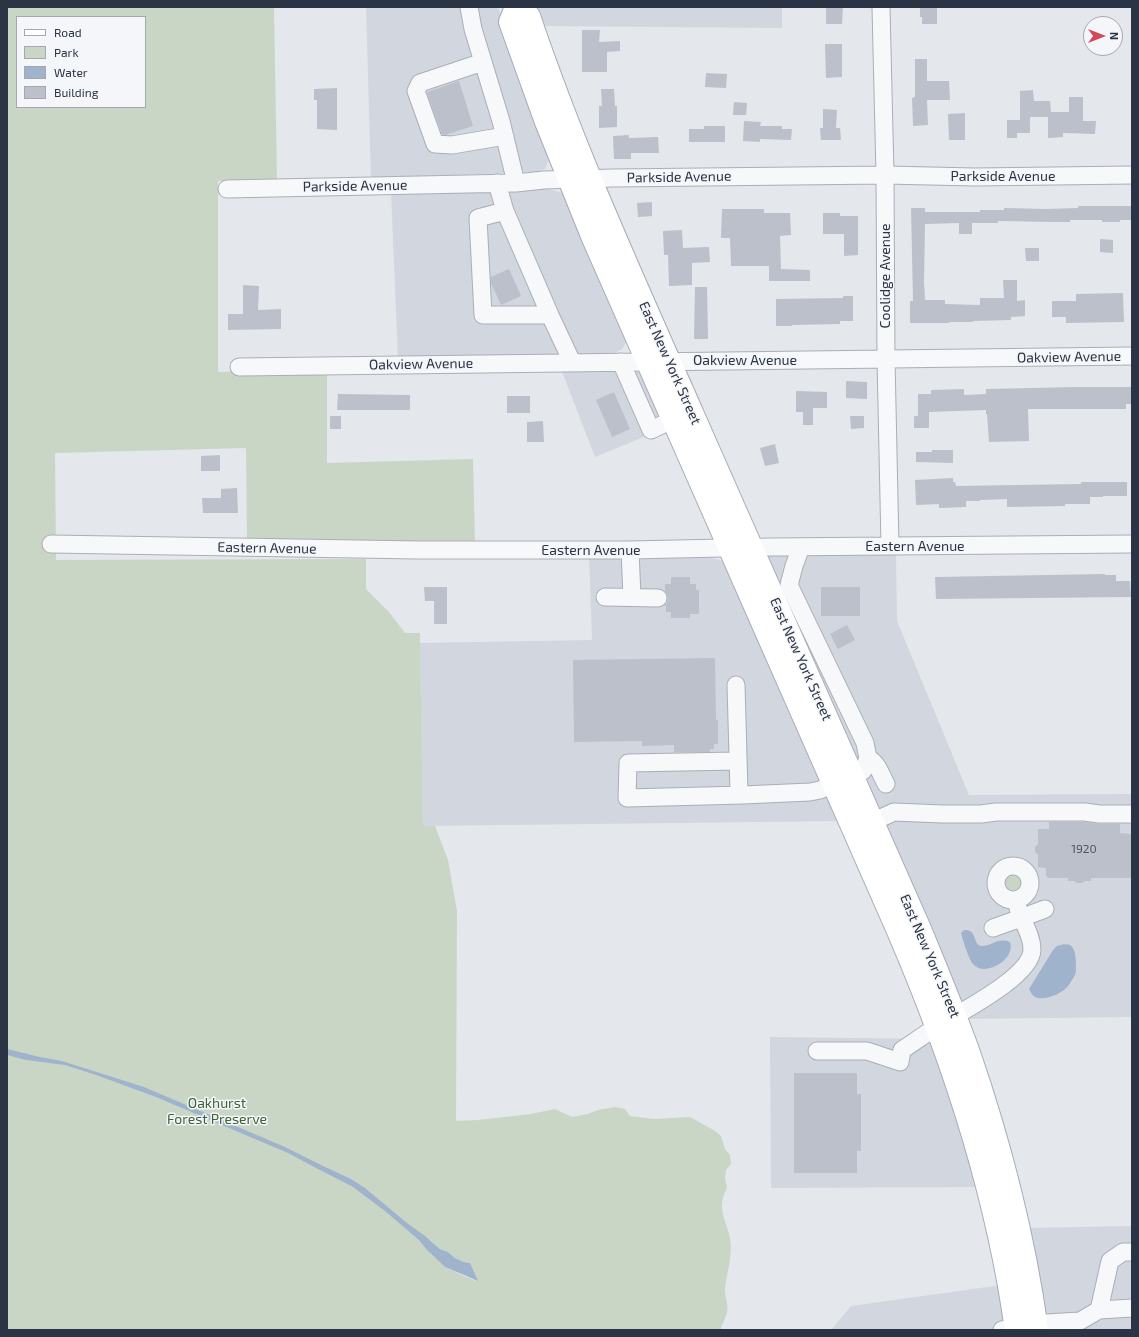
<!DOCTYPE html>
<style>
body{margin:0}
#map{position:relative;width:1139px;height:1337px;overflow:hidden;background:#e4e7ec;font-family:"Exo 2",sans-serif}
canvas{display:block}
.frame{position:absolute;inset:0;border:8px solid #2b3445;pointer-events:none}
.legend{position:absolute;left:16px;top:16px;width:130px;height:92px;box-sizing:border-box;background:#f4f6f9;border:1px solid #a4a8b1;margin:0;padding:5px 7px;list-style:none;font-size:12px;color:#2b3445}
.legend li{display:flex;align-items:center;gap:8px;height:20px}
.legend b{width:20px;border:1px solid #a4a8b1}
.north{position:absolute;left:1083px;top:16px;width:40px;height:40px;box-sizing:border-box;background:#f4f6f9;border:1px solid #a4a8b1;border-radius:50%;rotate:90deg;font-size:11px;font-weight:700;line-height:16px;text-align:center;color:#2b3445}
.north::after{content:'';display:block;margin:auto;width:14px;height:18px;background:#d1495b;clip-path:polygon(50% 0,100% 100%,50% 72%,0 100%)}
</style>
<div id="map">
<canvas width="1139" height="1337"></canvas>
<div class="frame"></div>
<ul class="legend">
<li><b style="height:5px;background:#fff"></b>Road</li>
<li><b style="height:11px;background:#c9d6c5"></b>Park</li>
<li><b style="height:11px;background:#9fb4cc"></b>Water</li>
<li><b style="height:11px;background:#bbc0ca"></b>Building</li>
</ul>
<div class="north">N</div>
</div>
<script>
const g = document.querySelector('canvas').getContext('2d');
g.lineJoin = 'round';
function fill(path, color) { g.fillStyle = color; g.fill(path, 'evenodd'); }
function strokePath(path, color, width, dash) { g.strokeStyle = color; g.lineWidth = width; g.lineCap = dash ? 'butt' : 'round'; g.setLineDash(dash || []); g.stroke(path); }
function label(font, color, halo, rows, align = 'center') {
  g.font = font + ' "Exo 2",sans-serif'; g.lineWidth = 3; g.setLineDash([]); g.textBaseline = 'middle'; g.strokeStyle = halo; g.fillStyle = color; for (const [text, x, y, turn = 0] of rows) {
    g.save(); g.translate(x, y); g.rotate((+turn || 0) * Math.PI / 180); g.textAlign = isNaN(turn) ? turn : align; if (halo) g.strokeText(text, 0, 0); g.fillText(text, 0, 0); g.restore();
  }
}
fill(new Path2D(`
 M366,7H498L550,154L549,159L545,169L537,172L371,178Z
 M534,7H782V28L540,26Z
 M548,189L563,193L627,341L622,349L615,353L398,359L391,192Z
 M561,369H628L639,372L646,378L668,427L595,457Z
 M589,552L712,558L724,561L842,821L423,826L420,643L592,640Z
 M896,552L897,621L969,795L1132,794V1017L964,1019L761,554Z
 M770,1037L935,1039L981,1187L771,1188Z
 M1132,1226V1330H1044L1026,1228Z
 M1002,1285L1009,1330H831L851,1306Z`), '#d2d6de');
fill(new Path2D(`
 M7,7H274L277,180L218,181V372L327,370V463L473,459L475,542L247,543L246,448L55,453L56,560L366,559V589L389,612L405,633H420L423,826H435L448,860L457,911L456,1121L478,1120L531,1114L555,1109L572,1117L588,1114L598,1110L615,1107L625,1109L630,1116L654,1119L690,1117L715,1131L721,1136L725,1149L730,1155L731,1164L726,1170L725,1178L727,1188C716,1208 726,1219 730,1238C733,1255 727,1272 725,1288C724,1296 729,1304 727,1312C726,1319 721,1324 721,1330H7ZM17,17H145V107H17ZM430,1240L440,1249L448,1252L455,1258L464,1262L470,1263L477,1281L466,1277L445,1267L430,1253Z
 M1011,876L1017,877L1022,883L1019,891L1014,894L1008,892L1004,888C1003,882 1006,878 1011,876Z`), '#c9d6c5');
fill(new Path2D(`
 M964,930C978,929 972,945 982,946C992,946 998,937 1010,942C1016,959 986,977 974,965C969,961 963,940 961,933Z
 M1064,944C1066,945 1068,944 1070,945C1077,949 1076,965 1076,972C1075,976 1071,982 1068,986C1063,993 1047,1000 1038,998C1033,997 1031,993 1029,989L1053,950L1057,946Z
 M7,1049L40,1057L62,1061L144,1087L285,1147L321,1165L351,1179L365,1188L407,1223L425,1236L440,1249L448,1252L455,1258L464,1262L470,1263L478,1281L445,1267L427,1250L419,1240L385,1211L353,1187L318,1169L288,1153L156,1097L96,1075L65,1065L26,1060L7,1055Z`), '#9fb4cc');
fill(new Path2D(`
 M826,7H843L842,24H826Z
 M920,7H937V24H922V17H920Z
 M582,30H600L599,42L620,41V51L607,52V72H582Z
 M825,44H842V77L826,78Z
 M915,59H927V81H949L950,100H927L928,125L913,126L912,98L915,97Z
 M706,73L727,74L726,88L705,87Z
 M459,81L473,126L445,135L442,134L427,92Z
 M337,88V130L317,129V100H314V89Z
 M601,89H614L615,106H617V127L599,128V106H602Z
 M1033,90L1034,101H1050L1051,112H1069V97H1083V121H1096L1095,134L1063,133V137L1048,138V117H1030V133H1017V138H1007V120H1020V91Z
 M734,102L747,103L746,115H733Z
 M823,109L837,110L836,128H840L841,140H821L820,128H823Z
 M965,113V140H949L948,114Z
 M744,121L761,122L760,126H782V129H792L791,140L760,139V142L743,141Z
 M704,126H725V142H689V129H704Z
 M629,135V138L658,137L659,153H631V159H614L613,136Z
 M652,202V216L638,217L637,203Z
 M1078,206H1132V220H1120V222H1102V220H1070V222H1053L998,221V223H972V234H959V223L925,224L924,282L925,300H945V304L980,305V298H1004L1003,280H1017V301L1025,300V316L1011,317V320L973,321V322H949V323H910V301H913L911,208H925V212H980V210H1004V208L1046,209L1078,208Z
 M722,209H764V213H790L791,235L780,236L781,269L810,270V281H769V266H731L730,238H721Z
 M823,213H840V216H858V255L844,256V234H823Z
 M682,230L683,248L709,247L710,262L692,263V285L669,286L668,255H664L663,231Z
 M1100,239L1113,240V253L1100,252Z
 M1025,248H1039V261H1026Z
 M509,269L521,296L501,305L491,283V277Z
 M243,285L259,286L258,310L281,309V329L228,330V314H243Z
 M695,287H707L708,339H694Z
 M1123,293L1124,322L1066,323V317H1052V301H1076V294Z
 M843,296H853V321H840V324L792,325V326H776V299L843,298Z
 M846,381L867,382V399L846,398Z
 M1076,387H1132V404H1126V409H1028L1029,441L989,442L987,414H986V410L929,412V428H914V416H918V394H931V390L964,389V395L986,394V389Z
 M796,391L827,392V408H813V425H803V412H796Z
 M614,392L630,429L612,437L596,400Z
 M338,394L410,395V410H337Z
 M507,396H530V413H507Z
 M330,416H341V429H330Z
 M850,416H864V428L851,429Z
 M543,421L544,442H527V422Z
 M775,444L779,463L765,466L760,448Z
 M932,450H953V463L916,462V452H932Z
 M220,455V471H201V456Z
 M953,478V482H955L956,486L1081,484V482H1127V496H1103V497H1090V504H1065V506L1007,507V499L980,500V501H966V507L939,508V504L916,505L915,480Z
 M237,488L238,513H203L202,498H221V489Z
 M1105,574V575H1116V581H1130L1131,597L936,599L935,577Z
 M671,577H690V584H696V590H699V614H690V618H671V612H666V606H664L667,603L668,598L667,594L664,591H665V584H671Z
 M424,587H447V624H434V601H425Z
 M821,587H860V616H821Z
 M847,625L855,640L838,649L830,634Z
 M715,658L716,720H718V744H714V749H710V752H674V745L642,746V741L574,742L573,660Z
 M1049,822H1084L1099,824H1120V833L1131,834L1132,878H1091V881H1085L1082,883H1077L1074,881H1068V878H1049L1046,876V868L1038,867V855L1035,852V847L1038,844V829H1049Z
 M794,1073H857V1094H861V1151H857V1173H794Z`), '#bbc0ca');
const minor = new Path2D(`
 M469,7L473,29L501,121L516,183
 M881,7L885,175L886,359L890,546
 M483,62L420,83L416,91L435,144L452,145L505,136
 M497,183L505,211L550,315L572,362
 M227,189L516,183L544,180L613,178L885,175L975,177L1132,175
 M505,211L478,218L483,315H550
 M621,362L651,430L672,420
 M239,367L1132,356
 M51,544L418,550H630L770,547L1132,544
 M630,550L632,597
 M605,597L658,598
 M736,685L739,792L743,795L810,792L820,790L863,771L868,758L865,743L789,585L794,566L801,547
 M868,758C878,763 881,775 886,784
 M738,761L628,763L627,798L743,795
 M872,822L894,812L943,814H981L996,812H1085L1099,814H1132
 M996 883a17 17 0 1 1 34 0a17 17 0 1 1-34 0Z
 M1018,908L1021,918L1045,909
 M817,1051H867L900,1062L902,1050C916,1041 929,1031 943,1023C964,1010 1031,976 1032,950C1032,938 1027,928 1021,918L993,928
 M1099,1310L1110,1261L1123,1252H1132
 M1002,1330L1046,1323L1080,1321L1099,1310L1132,1308`);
const major = new Path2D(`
 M516,7L510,22L546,122L592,236L898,931C953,1059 997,1192 1016,1330
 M516,8L529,16C575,153 636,285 694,417C769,588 844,759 920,929C937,970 954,1011 969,1053C1000,1143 1024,1236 1037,1330`);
strokePath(minor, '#a9aeb7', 19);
strokePath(major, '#a3abb8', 24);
strokePath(minor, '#f7f8fa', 17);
strokePath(major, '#fff', 22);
label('12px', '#4f5766', null, [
 ["1920",1084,849]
]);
label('14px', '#2b3445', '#f4f6f9', [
 ["Parkside Avenue",1003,176],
 ["Parkside Avenue",679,177,-1],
 ["Parkside Avenue",355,186,-1],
 ["Coolidge Avenue",885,276,-90],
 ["Oakview Avenue",1069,357,-1],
 ["Oakview Avenue",745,360],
 ["East New York Street",670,363,66],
 ["Oakview Avenue",421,364,-1],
 ["Eastern Avenue",915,546],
 ["Eastern Avenue",267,548,1],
 ["Eastern Avenue",591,550],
 ["East New York Street",801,659,66],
 ["East New York Street",930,956,67]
]);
label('14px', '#3f6138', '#f4f6f9', [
 ["Oakhurst",217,1103],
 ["Forest Preserve",217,1119]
]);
</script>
